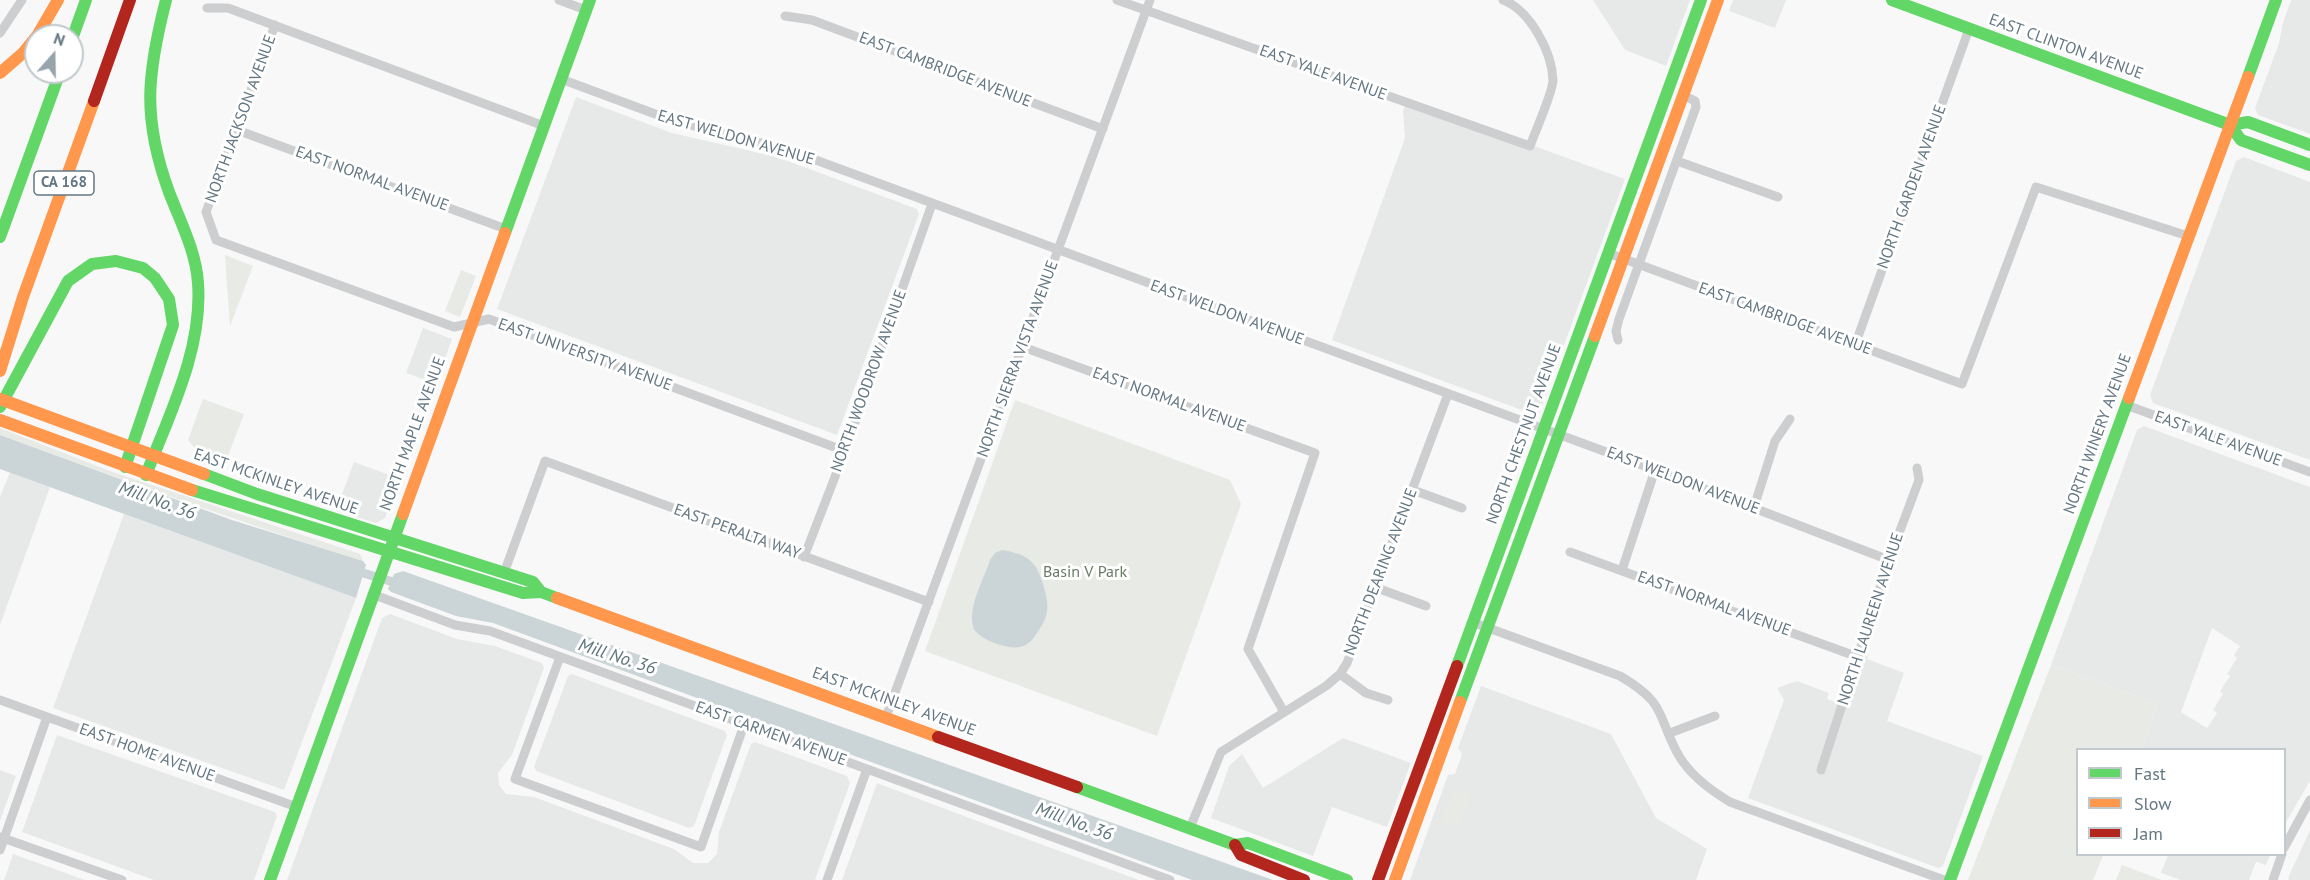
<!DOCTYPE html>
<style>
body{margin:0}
#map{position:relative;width:2310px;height:880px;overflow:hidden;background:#f8f8f8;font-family:"PT Sans",sans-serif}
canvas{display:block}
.legend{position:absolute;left:2076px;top:748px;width:210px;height:108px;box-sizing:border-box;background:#fff;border:2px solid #c1c9cd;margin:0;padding:8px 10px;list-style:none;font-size:18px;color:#647783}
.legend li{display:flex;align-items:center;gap:12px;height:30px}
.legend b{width:30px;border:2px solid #c1c9cd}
.north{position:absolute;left:24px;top:24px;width:60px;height:60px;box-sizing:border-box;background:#fff;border:2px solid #c1c9cd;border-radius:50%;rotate:20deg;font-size:16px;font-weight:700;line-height:24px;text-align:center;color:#647783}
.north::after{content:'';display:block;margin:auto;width:21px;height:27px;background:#98a4ac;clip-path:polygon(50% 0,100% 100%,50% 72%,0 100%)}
</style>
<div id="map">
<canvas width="2310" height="880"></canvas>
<ul class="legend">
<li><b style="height:8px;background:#63d668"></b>Fast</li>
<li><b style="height:8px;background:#ff974d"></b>Slow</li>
<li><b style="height:8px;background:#b3261e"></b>Jam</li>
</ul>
<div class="north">N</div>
</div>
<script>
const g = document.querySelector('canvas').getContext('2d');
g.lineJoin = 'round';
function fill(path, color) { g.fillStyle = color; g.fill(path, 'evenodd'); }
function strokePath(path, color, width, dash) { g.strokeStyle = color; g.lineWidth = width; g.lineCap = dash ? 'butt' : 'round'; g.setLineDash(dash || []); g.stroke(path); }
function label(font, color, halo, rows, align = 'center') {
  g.font = font + ' "PT Sans",sans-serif'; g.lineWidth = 6; g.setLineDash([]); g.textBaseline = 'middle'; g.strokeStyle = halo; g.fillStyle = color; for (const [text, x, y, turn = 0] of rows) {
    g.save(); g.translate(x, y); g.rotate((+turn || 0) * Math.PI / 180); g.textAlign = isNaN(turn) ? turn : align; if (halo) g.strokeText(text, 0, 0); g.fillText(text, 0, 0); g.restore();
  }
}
fill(new Path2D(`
 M1593,0H1690L1666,66L1625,50Z
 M1733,0H1786L1775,28L1729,11Z
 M2291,0H2310V134L2258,115L2255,108L2279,43L2283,23Z
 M576,97L672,133L777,157L917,209L919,214L837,435L497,309Z
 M1407,100L1625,179L1538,416L1332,340L1405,138L1403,111Z
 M2244,157L2310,182V460L2153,403L2150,395L2236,161Z
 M423,328L452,339L436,384L406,373Z
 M2144,426L2310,487V781L2285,824L2284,750L2142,749L2158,704L2051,665L2137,430ZM2212,628L2240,646L2234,655L2237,658L2227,674L2230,676L2220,691L2223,694L2213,710L2217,713L2207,728L2181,712Z
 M354,462L400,479L385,518L376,523L336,511Z
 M10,472L50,487L0,625V497Z
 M124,514L356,598L284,790L53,708Z
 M390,614L457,639L495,646L542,663L544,668L512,755L498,773L499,785L506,794L534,797L674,849L693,863H708L717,854L719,832L751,744L755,742L847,776L850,783L815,880H287L382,618Z
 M1869,652L1867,659L1904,673L1887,721L1983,756L1943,866L1938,868L1748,798L1784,700L1777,688L1797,681L1829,693L1827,699L1838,703L1852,664L1862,661Z
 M572,674L725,731L727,735L694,826L689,828L536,771L534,767L568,676Z
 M1481,686L1611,734L1656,818L1707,849L1696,880H1410L1448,775L1455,774L1462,754L1458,748Z
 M57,735L275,812L277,816L254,880H154L22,832Z
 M1343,738L1411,763L1387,827L1332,807L1313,856L1211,818L1229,766L1242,754L1263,788Z
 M0,770L16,776L0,821Z
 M877,783L972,819L1139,880H842Z
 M2310,830V880H2289L2288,878Z
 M13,854L85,880H4Z
 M2168,855V854L2270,855L2266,865L2256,862L2249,880H2181L2161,873Z`), '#e7e9e9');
fill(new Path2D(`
 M225,255L253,266L230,326Z
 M461,270L476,276L460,317L445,311Z
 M203,399L244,414L226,461L197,451L188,440Z
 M1015,400L1230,480L1241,504L1157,736L925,651Z
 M0,428L110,471L360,554L363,561C241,523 121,479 0,435Z
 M2051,665L2158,704L2142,749L2078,750V854L2103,855L2093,880H1968Z
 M1472,791L1460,824H1440L1454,792Z
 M2122,865L2162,880H2116Z`), '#e8eae5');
fill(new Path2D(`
 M0,435L232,520L363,561L366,565L356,598L0,469Z
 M1002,550C1025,554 1035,559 1042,581C1049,603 1051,614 1037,633C1032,640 1029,645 1020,647C1009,650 975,639 973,626C968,606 984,579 990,560L995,553Z
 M403,571L1273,880H1192L493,623L456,616L391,592L388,589L394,574Z`), '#cbd5d7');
strokePath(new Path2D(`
 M353,570L400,584`), '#cbd5d7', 9);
strokePath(new Path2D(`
 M559,0L586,10
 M1117,0L1530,146C1535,132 1553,92 1553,80C1552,52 1530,10 1503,0
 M207,8H228L544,126
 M785,16L812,20L1103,129
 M275,25L206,212L216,240L454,327L489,319L845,451
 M0,33L22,0
 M561,79L674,121L786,149L1655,470L1889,560
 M237,130L506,229
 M1677,161L1778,197
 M1608,253L1962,384L2036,187L2188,236
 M1618,340L1616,331L1619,319L1696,107L1695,101L1683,95
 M1855,345L1969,29
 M1023,347L1315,453L1248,649L1284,712
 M2126,405L2310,472
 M1413,490L1462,508
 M1754,507L1775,441L1790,419
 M1570,552L1858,657
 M804,557L845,451L932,204
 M1622,570L1655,470
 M504,573L545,461L929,602
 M1377,588L1426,606
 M372,594L455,625L490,631L1170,880
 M1472,622L1620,676C1668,704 1656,715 1679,756C1691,776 1710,790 1730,802L1944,880
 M560,657L515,779L701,847L744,725
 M1340,674L1366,693L1388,700
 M0,700L294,806
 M886,717L1150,0
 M1670,733L1715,716
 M1821,770L1889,560L1919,480L1917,468
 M1190,828L1221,752L1326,686L1340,674L1347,663L1448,394
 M0,837L122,880
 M2284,848L2310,800
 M0,850L47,717
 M827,880L867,769
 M2273,880L2282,854`), '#cdcecf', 9);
strokePath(new Path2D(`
 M1892,0L2230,125L2248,122L2310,145
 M72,39L86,0
 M2248,77L2276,0
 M2230,125L2241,140L2310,165
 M505,233L590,0
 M0,237L60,72
 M0,407L68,281L92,264L116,261L143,268L155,278L169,299L173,325L125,467
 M204,474L257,494L533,582L541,592
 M146,475C169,415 203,349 198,283C196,251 180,221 169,192C142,118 147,74 166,0
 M192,490L523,593L541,592L557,598
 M1457,666L1701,0
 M1460,702L1595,336
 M1077,787L1235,845L1248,843L1347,880
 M270,880L403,514
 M1950,880L2129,398`), '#63d668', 12);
strokePath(new Path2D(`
 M37,36L58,0
 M0,73L23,53L36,37
 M1595,336L1718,0
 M0,371L23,297L94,101
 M2129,398L2248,77
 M0,399L204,474
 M0,420L192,490
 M403,514L505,233
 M557,598L938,737
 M1395,880L1460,702`), '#ff974d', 12);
strokePath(new Path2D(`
 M94,101L130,0
 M938,737L1077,787
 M1235,845L1241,855L1304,880
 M1378,880L1457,666`), '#b3261e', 12);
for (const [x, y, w] of [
 [64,183,60]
]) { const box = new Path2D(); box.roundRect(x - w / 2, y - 12, w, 24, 4.5); g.fillStyle = '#fff'; g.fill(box); strokePath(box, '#647783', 1.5); }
label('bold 15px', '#647783', null, [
 ["CA 168",64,183]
]);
label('16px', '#647783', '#fff', [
 ["EAST CLINTON AVENUE",2066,47,20],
 ["EAST CAMBRIDGE AVENUE",945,70,21],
 ["EAST YALE AVENUE",1323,73,20],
 ["NORTH JACKSON AVENUE",241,119,-70],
 ["EAST WELDON AVENUE",736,138,16],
 ["EAST NORMAL AVENUE",372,179,20],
 ["NORTH GARDEN AVENUE",1912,187,-70],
 ["EAST WELDON AVENUE",1227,313,20],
 ["EAST CAMBRIDGE AVENUE",1785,319,20],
 ["EAST UNIVERSITY AVENUE",585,355,20],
 ["NORTH SIERRA VISTA AVENUE",1018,359,-70],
 ["NORTH WOODROW AVENUE",869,381,-70],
 ["EAST NORMAL AVENUE",1169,400,20],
 ["NORTH MAPLE AVENUE",413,434,-70],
 ["NORTH CHESTNUT AVENUE",1524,434,-70],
 ["NORTH WINERY AVENUE",2098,434,-70],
 ["EAST YALE AVENUE",2218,439,20],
 ["EAST WELDON AVENUE",1683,481,21],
 ["EAST MCKINLEY AVENUE",276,482,19],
 ["EAST PERALTA WAY",737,532,20],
 ["NORTH DEARING AVENUE",1381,572,-69],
 ["EAST NORMAL AVENUE",1714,604,20],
 ["NORTH LAUREEN AVENUE",1871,619,-72],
 ["EAST MCKINLEY AVENUE",894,702,20],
 ["EAST CARMEN AVENUE",771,734,20],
 ["EAST HOME AVENUE",147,753,20]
]);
label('16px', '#687a63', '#fff', [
 ["Basin V Park",1085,572]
]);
label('italic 18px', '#5e767c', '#fff', [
 ["Mill No. 36",157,501,20],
 ["Mill No. 36",617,657,18],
 ["Mill No. 36",1074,822,20]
]);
</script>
